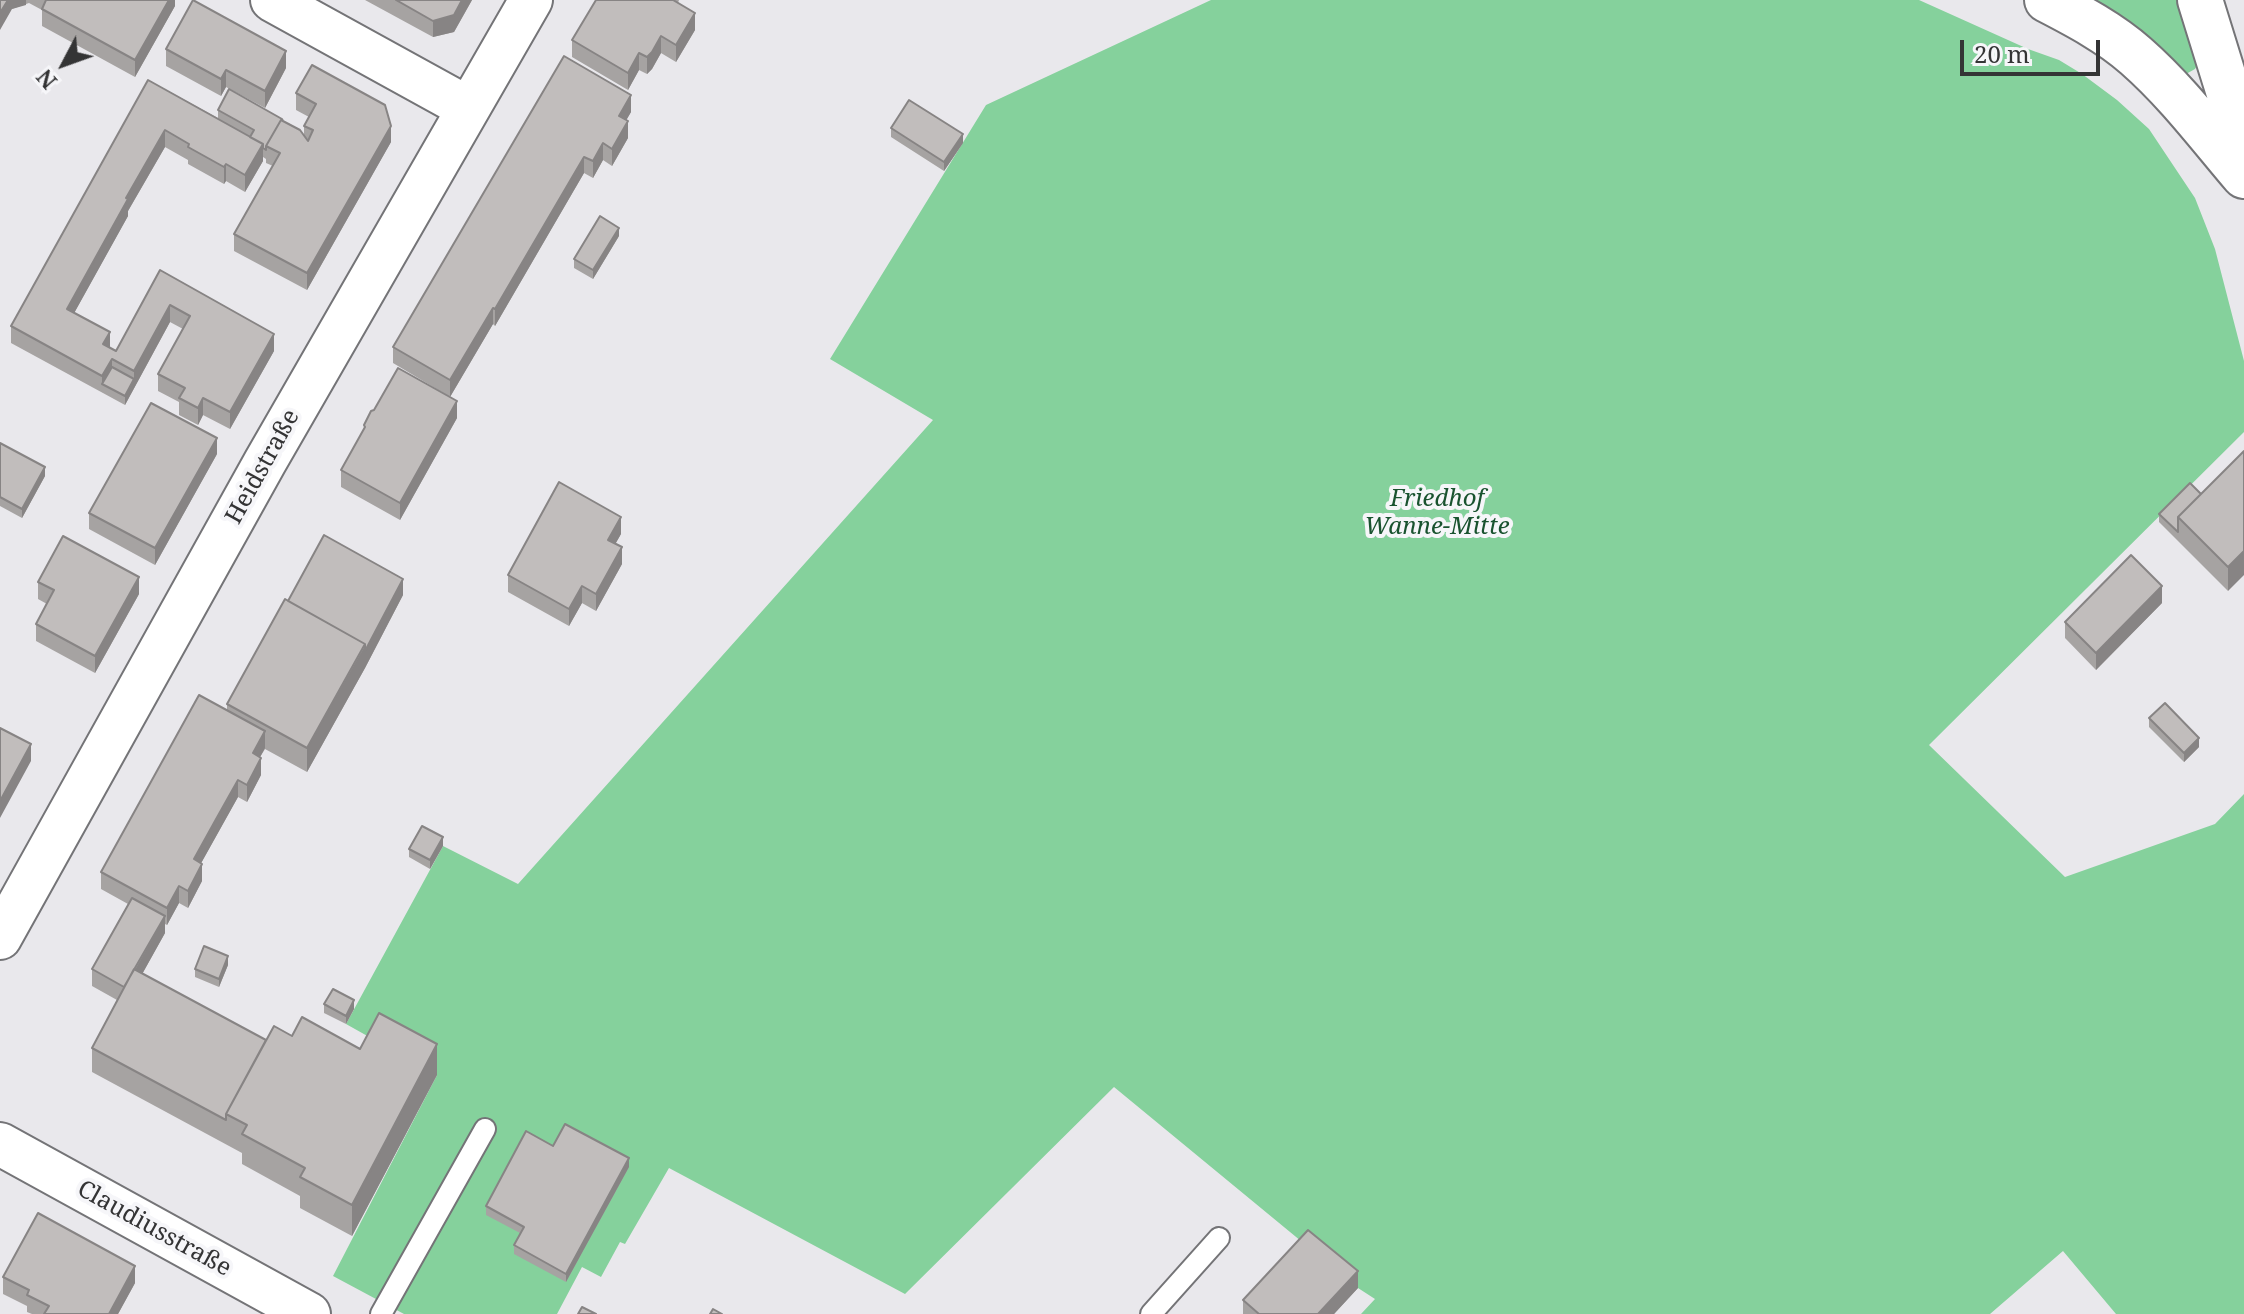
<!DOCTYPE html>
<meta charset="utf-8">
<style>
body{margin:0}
#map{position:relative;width:2244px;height:1314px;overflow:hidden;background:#e9e8ec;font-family:"Noto Serif",serif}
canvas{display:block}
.north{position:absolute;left:24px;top:24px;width:80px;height:80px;-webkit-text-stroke:6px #f6f6f9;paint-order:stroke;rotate:229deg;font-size:22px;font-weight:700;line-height:32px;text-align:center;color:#343435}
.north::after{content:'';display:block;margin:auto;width:28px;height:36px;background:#343435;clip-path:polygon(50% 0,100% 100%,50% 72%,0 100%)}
.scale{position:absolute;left:1960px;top:40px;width:140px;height:36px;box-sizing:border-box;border:4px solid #343435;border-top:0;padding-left:10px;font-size:24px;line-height:28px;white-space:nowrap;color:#343435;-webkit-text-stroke:6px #f6f6f9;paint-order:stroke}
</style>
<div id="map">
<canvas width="2244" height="1314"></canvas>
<div class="north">N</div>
<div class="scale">20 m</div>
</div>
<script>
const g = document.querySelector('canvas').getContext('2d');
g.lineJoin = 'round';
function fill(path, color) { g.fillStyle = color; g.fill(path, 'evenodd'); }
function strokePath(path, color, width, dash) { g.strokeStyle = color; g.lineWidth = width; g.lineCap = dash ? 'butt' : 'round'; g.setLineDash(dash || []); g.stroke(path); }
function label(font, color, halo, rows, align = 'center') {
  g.font = font + ' "Noto Serif",serif'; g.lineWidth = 8; g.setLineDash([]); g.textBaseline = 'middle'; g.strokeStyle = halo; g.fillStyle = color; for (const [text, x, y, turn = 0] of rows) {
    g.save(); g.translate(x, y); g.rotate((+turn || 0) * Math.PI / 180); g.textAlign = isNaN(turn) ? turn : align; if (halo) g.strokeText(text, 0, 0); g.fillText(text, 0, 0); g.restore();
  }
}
fill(new Path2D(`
 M1211,0H1919L2028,49L2059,60L2082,74L2117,100L2149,129L2195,198L2215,249L2244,361V432L1929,745L2065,877L2215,824L2244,794V1314H2116L2063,1251L1990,1314H1361L1375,1299L1358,1288L1114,1087L905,1294L669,1168L625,1244L620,1242L601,1277L582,1267L557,1314H404L333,1276L437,1075L346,1024L443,846L518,884L933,420L830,359L986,105Z
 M2085,0H2184L2199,62L2195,69L2186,74L2176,70Z`), '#85d19c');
const service = new Path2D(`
 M381,1314L485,1129
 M1151,1314L1219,1238`);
const minor = new Path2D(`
 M272,0L468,108
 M0,938L265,462L531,0
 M0,1144L309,1314`);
const tertiary = new Path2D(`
 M2047,0C2078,16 2110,33 2136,56C2177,92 2209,135 2244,176
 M2200,0L2244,142`);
strokePath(service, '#747477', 24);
strokePath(minor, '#747477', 46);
strokePath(tertiary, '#747477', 48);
strokePath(service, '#fff', 20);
strokePath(minor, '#fff', 42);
strokePath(tertiary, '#fff', 44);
fill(new Path2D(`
 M0,0H175V6L135,77L42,26V10L29,3L12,9Z
 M365,0H472L454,32L433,37Z
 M596,0H679L678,3L695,30L676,62L661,53L652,69L647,74L639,70L628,90L572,57V40Z
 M166,49L286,68L265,108L226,87L221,96L166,66Z
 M564,56L631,112L626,120L628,138L612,166L603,160L593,178L584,173L495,326L493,324L450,397L393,363V347Z
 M148,80L218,118V110L283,121L304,135V126L309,117L296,110V93L391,142L307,290L234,251V234L273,166L266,163V159L263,157V161L245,192L226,181L224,184L188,164V160L165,147L128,211V216L74,313L110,348L116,351L160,270L274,351L230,429L203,415L198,425L179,415V402L158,391V374L183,329L170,322L125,405L11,343V326Z
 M891,128L963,143L944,171L891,137Z
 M619,236L593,279L574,268V259Z
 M457,418L400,520L341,487V470L364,429V425Z
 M0,443L45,476L22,518L0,506Z
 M2244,451L2228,591L2159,522V514L2201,494Z
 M217,454L155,565L89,529V513Z
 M621,534L615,544L622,564L596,611L582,603L569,626L508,592V575Z
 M38,582L139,594L95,673L36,641V624L47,604L38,599Z
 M403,595L365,668L307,772L265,749L260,757L261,775L247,802L238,797L201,863L202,881L188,908L179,903L167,925L165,924V933L142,974L266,1040L292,1036L360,1049L437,1075L352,1236L300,1208V1196L242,1164V1153L92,1072V1048L117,1000L92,986V969L128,904L101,889V872L227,711V704L288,601Z
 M2162,603L2096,670L2065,638V622Z
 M2149,718L2199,747L2184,762L2149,727Z
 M443,846L430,869L409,857V849Z
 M228,965L219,987L195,977V969Z
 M324,1004L354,1009L346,1024L324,1013Z
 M629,1167L566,1282L514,1254V1245L520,1233L486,1215V1206Z
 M3,1277L135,1283L118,1314H32L27,1312V1306L3,1294Z
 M1358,1288L1334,1314H1243V1300Z`), '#a6a3a2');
fill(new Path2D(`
 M8,0H26V5L12,9L0,30V13Z
 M169,0H175V6L135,77V60Z
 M462,0H472L454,32L433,37V21Z
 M695,13V30L676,62V45Z
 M661,36V53L652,69L647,74V57Z
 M286,51V68L265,108V91Z
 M639,53V70L628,90V73Z
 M226,70V87L221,96V79Z
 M631,95V112L619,133V116Z
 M628,121V138L612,166V149Z
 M391,126V142L307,290V273Z
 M165,130V147L128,211V216L67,326V309L126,198Z
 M963,134V143L944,171V162Z
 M603,143V160L593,178V161Z
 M263,144V161L245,192V175Z
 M584,157V173L495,326V309Z
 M226,164V181L224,184V167Z
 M619,228V236L593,279V270Z
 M170,305V322L125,405V396L134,379V371Z
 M493,308V324L450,397V380Z
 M110,332V349L103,344Z
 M274,334V351L230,429V412Z
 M112,359V376L102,384V393V376Z
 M203,398V415L198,425V408Z
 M457,401V418L400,520V503Z
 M217,438V454L155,565V548Z
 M45,467V476L22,518V509Z
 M621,517V534L608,557V540Z
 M622,547V564L596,611V594Z
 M2244,551V575L2228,591V567Z
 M139,577V594L95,673V656Z
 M403,579V595L365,668L307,772V748Z
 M582,586V603L569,626V609Z
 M2162,586V603L2096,670V653Z
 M265,731V748L253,770V753Z
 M2199,738V747L2184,762V753Z
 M31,744V761L0,818V801Z
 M261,758V775L247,802V785Z
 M238,780V797L194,876V859Z
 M443,837V846L430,869V860Z
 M202,864V881L188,908V891Z
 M179,886V903L167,925V908Z
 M165,916V933L125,1005V988Z
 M228,956V965L219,987V979Z
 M354,1000V1009L346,1024V1016Z
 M437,1044V1075L352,1236V1205Z
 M629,1158V1167L566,1282V1274Z
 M135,1266V1283L118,1314H109Z
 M1358,1271V1288L1334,1314H1318Z`), '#878484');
const building = new Path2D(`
 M0,0H8L0,13Z
 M46,0H169L135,60L42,9Z
 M193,0L286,51L265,91L226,70L221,79L166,49Z
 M396,0H462L454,15L433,21Z
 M596,0H673L695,13L676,45L661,36L652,52L647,57L639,53L628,73L572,40Z
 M564,56L631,95L619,116L628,121L612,149L603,143L593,161L584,157L495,309L493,308L450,380L393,347Z
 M312,65L385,105L391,126L307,273L234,234L280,153L266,146L281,120L300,130L308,141L313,130L304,126L316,104L296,93Z
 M148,80L263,144L245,175L226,164L224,167L188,147L189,144L165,130L126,198L128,199L67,309L110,332L103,344L116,351L160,270L274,334L230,412L203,398L198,408L179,398L185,388L158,374L190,316L170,305L134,371L112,359L102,376L11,326Z
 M229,89L282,119L283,121L281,120L266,146V150L263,148V144L250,137L254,130L218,110Z
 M909,100L963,134L944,162L891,128Z
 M600,216L619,228L593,270L574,259Z
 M112,367L134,379L125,396L102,384Z
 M398,368L457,401L400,503L341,470L365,427L364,425L371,411L374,410Z
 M151,403L217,438L155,548L89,513Z
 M0,443L45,467L22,509L0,497Z
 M2244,451V551L2228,567L2178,517Z
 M559,482L621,517L608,540L622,547L596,594L582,586L569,609L508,575Z
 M2190,483L2201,494L2178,517V532L2159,514Z
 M324,535L403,579L365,651V644L288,601Z
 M63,536L139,577L95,656L36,624L54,590L38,582Z
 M2131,555L2162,586L2096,653L2065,622Z
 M285,599L365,644L307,748L227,704Z
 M199,695L265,731L253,753L261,758L247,785L238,780L215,821L194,859L202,864L188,891L179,886L167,908L101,872Z
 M2165,703L2199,738L2184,753L2149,718Z
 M0,728L31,744L0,801Z
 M422,826L443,837L430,860L409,849Z
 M132,898L165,916L124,987L92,969Z
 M204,946L228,956L219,979L195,969Z
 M134,969L266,1040L226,1114V1120L92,1048Z
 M333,989L354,1000L346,1016L324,1004Z
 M379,1013L437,1044L352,1205L300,1177L305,1168L242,1134L247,1125L226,1114L274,1026L292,1036L302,1017L360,1049Z
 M565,1124L629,1158L566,1274L514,1245L524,1227L486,1206L526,1131L553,1146Z
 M38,1213L135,1266L109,1314H44L49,1306L27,1295L29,1290L3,1277Z
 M1308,1230L1358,1271L1318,1314H1259L1243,1300Z
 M582,1307L596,1314H578Z
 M713,1309L722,1314H710Z`);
fill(building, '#c1bdbc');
strokePath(building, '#878484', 2);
label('24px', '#343435', '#f6f6f9', [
 ["Heidstraße",263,467,-61],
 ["Claudiusstraße",154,1229,29]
]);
label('italic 24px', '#19532f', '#f6f6f9', [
 ["Friedhof",1437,499],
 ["Wanne-Mitte",1437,527]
]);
</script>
